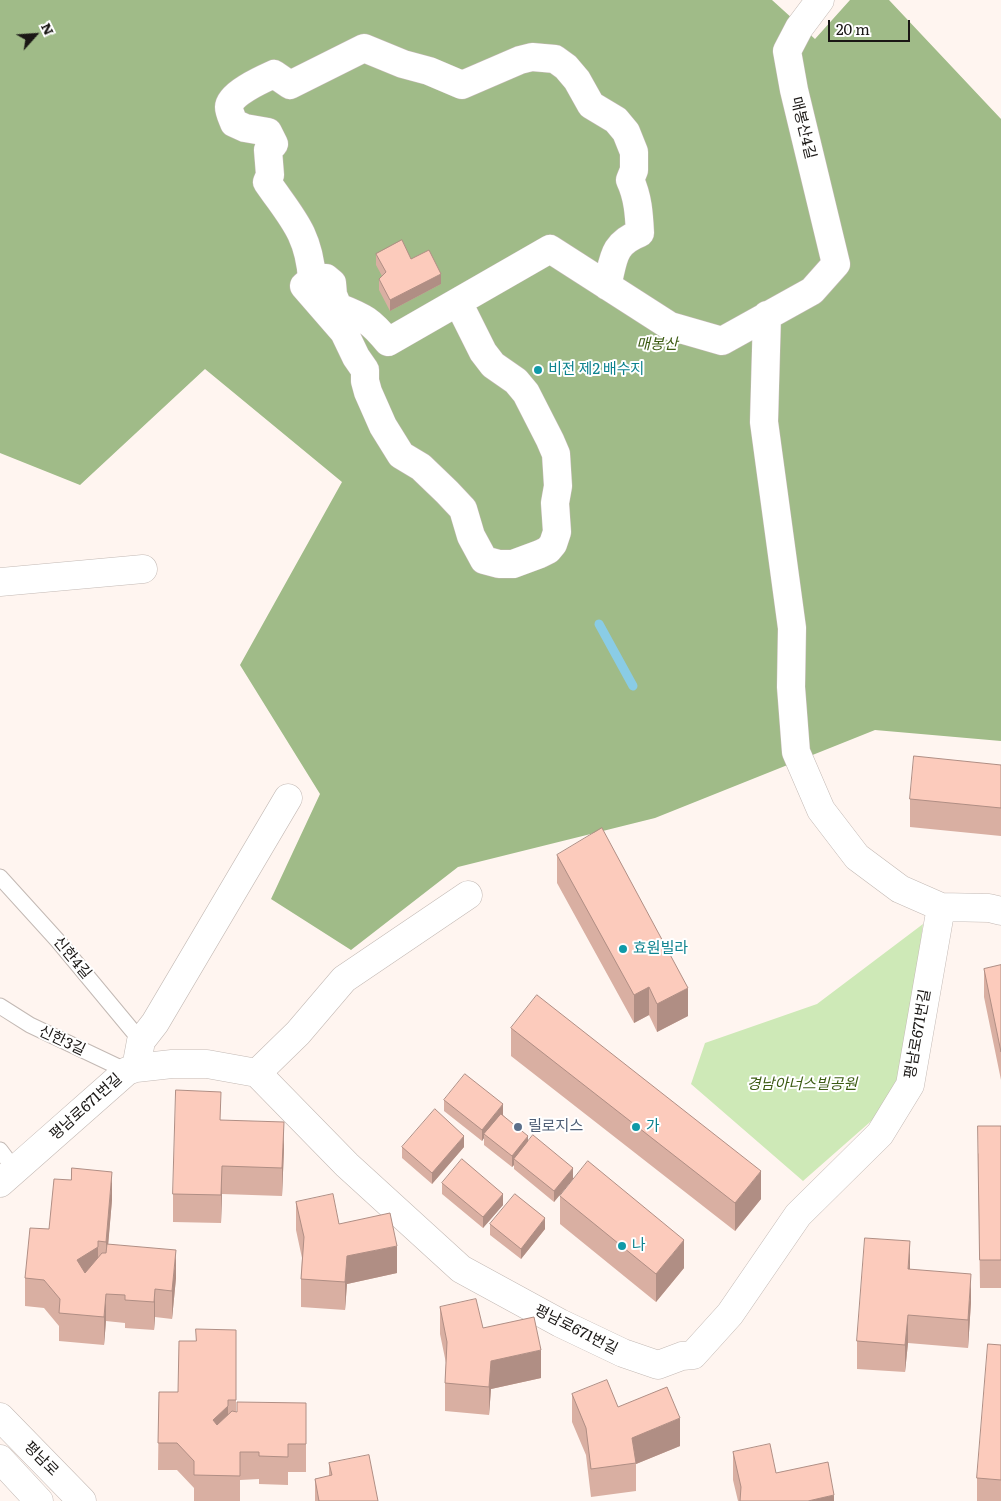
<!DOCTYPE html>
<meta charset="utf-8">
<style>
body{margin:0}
#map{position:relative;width:1001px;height:1501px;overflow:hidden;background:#fff5f0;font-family:Literata,serif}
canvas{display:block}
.north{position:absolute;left:10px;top:10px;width:50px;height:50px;-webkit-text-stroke:4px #fff;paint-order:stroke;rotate:64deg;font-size:14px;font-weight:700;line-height:20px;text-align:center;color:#1a1715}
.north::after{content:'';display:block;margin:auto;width:18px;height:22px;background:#1a1715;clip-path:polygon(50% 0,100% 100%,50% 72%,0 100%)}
.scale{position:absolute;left:828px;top:20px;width:82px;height:22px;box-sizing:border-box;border:2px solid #1a1715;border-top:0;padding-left:6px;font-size:15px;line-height:18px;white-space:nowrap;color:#1a1715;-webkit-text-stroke:4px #fff;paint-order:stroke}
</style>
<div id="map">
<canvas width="1001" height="1501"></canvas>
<div class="north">N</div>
<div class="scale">20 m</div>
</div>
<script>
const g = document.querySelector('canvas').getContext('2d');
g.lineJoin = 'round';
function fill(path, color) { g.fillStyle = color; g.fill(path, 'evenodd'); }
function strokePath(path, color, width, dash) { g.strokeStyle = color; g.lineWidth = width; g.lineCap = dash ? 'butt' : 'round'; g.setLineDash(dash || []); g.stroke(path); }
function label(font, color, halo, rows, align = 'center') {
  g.font = font + ' Literata,"Noto Sans KR",serif'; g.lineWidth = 4; g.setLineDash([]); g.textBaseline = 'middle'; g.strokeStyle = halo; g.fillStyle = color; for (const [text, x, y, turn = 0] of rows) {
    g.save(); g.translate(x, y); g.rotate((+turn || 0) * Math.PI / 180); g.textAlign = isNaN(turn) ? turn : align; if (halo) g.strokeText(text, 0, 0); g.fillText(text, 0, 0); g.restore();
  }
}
fill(new Path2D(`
 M923,924L902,1084L886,1108L803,1181L691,1084L705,1043L817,1004Z`), '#cee9b7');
fill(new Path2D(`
 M0,0H772L815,39L850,0H889L1001,119V741L875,730L655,818L458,867L351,950L271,899L320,794L240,665L342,482L205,369L80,485L0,453Z`), '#a0bb88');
strokePath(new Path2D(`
 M599,624L633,686`), '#8acce5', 9);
const lane = new Path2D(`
 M0,877L58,941L141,1041
 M0,1006L30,1025L127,1071
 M0,1150L15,1170`);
const street = new Path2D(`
 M312,279L304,286L344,332L356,357L365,370V381L368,392L383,426L401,455L421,467L447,492L463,509L471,536L484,560L499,564H513L540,554L548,550L553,544L557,532L555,503L558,486L556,454L550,440L526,393L516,381L493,365L483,352L458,302
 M607,286C614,259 612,244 640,233C639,214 638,197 630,180L634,170V152L626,132L616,120L591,105L577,80L566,67L555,59L532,57L520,60L462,85L429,71L403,64L364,48L290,85L274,74C263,79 229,94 229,107C229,112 232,118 234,123L245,128L268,132L274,144L268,150L270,175L267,182C291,217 309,233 312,279L326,278L332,283L333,295L338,307C364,317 371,321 388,342L550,249L670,326L722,341L812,291L836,264L794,90L787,51L799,28L820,0
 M767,315L764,422L792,628L791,687L796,752L821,810L857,857L900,889L941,907L989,908L1001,911
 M0,582L143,569
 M136,1068L141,1041L155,1023L288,798
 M257,1073L298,1033L344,979L468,895
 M0,1183L127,1071L136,1068L172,1064H207L257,1073L347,1165L461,1269L560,1323L623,1353L658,1365L682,1356L693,1355L730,1314L798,1215L880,1134L910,1085L941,907`);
const secondary = new Path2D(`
 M0,1417L82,1501
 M0,1459L39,1501`);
strokePath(lane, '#c3b9b4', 17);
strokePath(street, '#c3b9b4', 29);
strokePath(secondary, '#c3b9b4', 29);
strokePath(lane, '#fff', 15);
strokePath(street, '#fff', 28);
strokePath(secondary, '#fff', 28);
fill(new Path2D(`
 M376,254L411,259L441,284L390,311L379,290V279L382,276L376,265Z
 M1001,765V836L910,827V799Z
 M557,855L688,1016L657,1032L649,1015L634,1023L557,883Z
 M1001,965V1080L984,997V969Z
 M511,1028L761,1199L735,1231L511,1056Z
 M444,1100L503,1115L528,1141L573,1179L554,1202L514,1169V1165L512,1167L484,1145V1138L482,1141L444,1111Z
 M221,1120L284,1149L282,1196L222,1194L221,1223L173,1222V1194Z
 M1001,1126V1288H980L978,1154Z
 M402,1147H464L432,1184L402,1158Z
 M442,1183L503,1205L483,1228L442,1194Z
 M560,1196L684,1268L656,1302L560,1224Z
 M112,1200L108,1244L176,1278L172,1319L155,1317L154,1330L125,1328V1323L106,1321L104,1345L59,1341V1326L44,1308L25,1306V1278L49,1229Z
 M296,1202L339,1224L397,1273L347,1284L345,1310L301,1307V1279L302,1258L296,1230Z
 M490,1224L545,1229L521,1259L490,1235Z
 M910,1269L971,1302L968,1348L908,1343L905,1372L857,1369V1341Z
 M440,1307L483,1328L541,1378L491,1389L489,1415L445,1411V1383L446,1363L440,1334Z
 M236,1330V1412L306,1403V1472H288V1485L259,1484V1479L240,1480V1501H194V1488L177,1470H158L159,1392H178L196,1341Z
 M1001,1345V1501H977V1478Z
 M572,1394L618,1407L680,1446L636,1464V1491L591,1497L586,1455L572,1422Z
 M733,1452L776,1473L834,1501H738L733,1480Z
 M329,1463L378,1501H315V1479L329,1476Z`), '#d9afa2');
fill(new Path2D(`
 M441,274V284L390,311V300Z
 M649,987V1015L634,1023V995Z
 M688,988V1016L657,1032V1004Z
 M503,1104V1115L484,1134V1138L482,1141V1130Z
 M284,1122V1149L282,1196V1168Z
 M464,1136V1147L432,1184V1173Z
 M528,1136V1147L514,1159V1165L512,1167V1156Z
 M222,1166V1194L221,1223V1195Z
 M573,1168V1179L554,1202V1191Z
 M761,1171V1199L735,1231V1203Z
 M112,1172V1200L106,1270V1242Z
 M503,1194V1205L483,1228V1217Z
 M545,1218V1229L521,1259V1249Z
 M684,1240V1268L656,1302V1274Z
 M98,1241V1275L77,1288V1260Z
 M910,1241V1269H908Z
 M397,1246V1273L347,1284L345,1310V1282L347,1256Z
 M176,1250V1278L172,1319V1291Z
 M971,1274V1302L968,1348V1320Z
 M155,1289V1317L154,1330V1302Z
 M106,1294V1321L104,1345V1317Z
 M908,1315V1343L905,1372V1345Z
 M541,1350V1378L491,1389L489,1415V1387L491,1361Z
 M228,1406V1434L213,1448V1420Z
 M680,1418V1446L636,1464L632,1438Z
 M834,1495V1501H808Z`), '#b08e84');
const building = new Path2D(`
 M402,240L411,259L429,250L441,274L390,300L379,279L386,272L376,254Z
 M914,756L1001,765V808L910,799Z
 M602,828L688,988L657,1004L649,987L634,995L557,855Z
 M1001,965V1052L984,969Z
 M537,995L761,1171L735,1203L511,1028Z
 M465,1074L503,1104L482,1130L444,1100Z
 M176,1090L221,1092L220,1120L284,1122L282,1168L222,1166L221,1195L173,1194Z
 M435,1109L464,1136L432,1173L402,1147Z
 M501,1114L528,1136L512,1156L484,1134Z
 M978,1126H1001V1260H980Z
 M533,1135L573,1168L554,1191L514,1159Z
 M462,1159L503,1194L483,1217L442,1183Z
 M588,1161L684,1240L656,1274L560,1196Z
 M72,1168L112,1172L106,1242L98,1241V1247L77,1260L85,1273L102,1253H106L107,1244L176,1250L172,1291L155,1289L154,1302L125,1300V1295L106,1294L104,1317L59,1313L60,1299L44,1280L25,1278L30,1228L49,1229L54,1179L71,1180Z
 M333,1194L339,1224L390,1213L397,1246L347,1256L345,1282L301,1279L304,1237L296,1202Z
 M515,1194L545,1218L521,1249L490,1224Z
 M865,1238L910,1241L908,1269L971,1274L968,1320L908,1315L905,1345L857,1341Z
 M476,1299L483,1328L534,1317L541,1350L491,1361L489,1387L445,1383L447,1342L440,1307Z
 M196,1329L236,1330V1400H228V1406L213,1420L217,1425L232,1411L237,1412V1402L306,1403V1444H288V1457L259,1456V1452H240V1476L194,1475V1461L177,1443H158L159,1392H178L179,1341H196Z
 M988,1344L1001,1345V1480L977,1478Z
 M607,1380L618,1407L667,1387L680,1418L632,1438L636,1463L591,1469L586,1428L572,1394Z
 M770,1444L776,1473L828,1462L834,1495L808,1501H740L741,1487L733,1452Z
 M369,1455L378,1501H319L315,1479L332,1475L329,1463Z`);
fill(building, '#fccbbc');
strokePath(building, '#b08e84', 1);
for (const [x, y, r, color] of [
 [538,370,5,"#0f9aa8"],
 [623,949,5,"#0f9aa8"],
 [518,1127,5,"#5c6f8a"],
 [636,1127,5,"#0f9aa8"],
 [622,1246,5,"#0f9aa8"]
]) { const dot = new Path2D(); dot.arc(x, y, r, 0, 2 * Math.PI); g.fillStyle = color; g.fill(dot); strokePath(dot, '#fff', 2); }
label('15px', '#1a1715', '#fff', [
 ["매봉산4길",803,128,76],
 ["신한4길",72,958,50],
 ["평남로671번길",918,1034,-80],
 ["신한3길",62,1041,25],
 ["평남로671번길",86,1107,-42],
 ["평남로671번길",576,1330,27],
 ["평남로",41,1459,45]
]);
label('italic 15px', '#3d5c14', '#fff', [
 ["매봉산",657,345],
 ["경남아너스빌공원",802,1085]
]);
label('15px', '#0d838f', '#fff', [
 ["비전 제2 배수지",548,370],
 ["효원빌라",633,949],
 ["가",646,1127],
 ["나",632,1246]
], 'left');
label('15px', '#4e5e75', '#fff', [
 ["릴로지스",528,1127]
], 'left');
</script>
